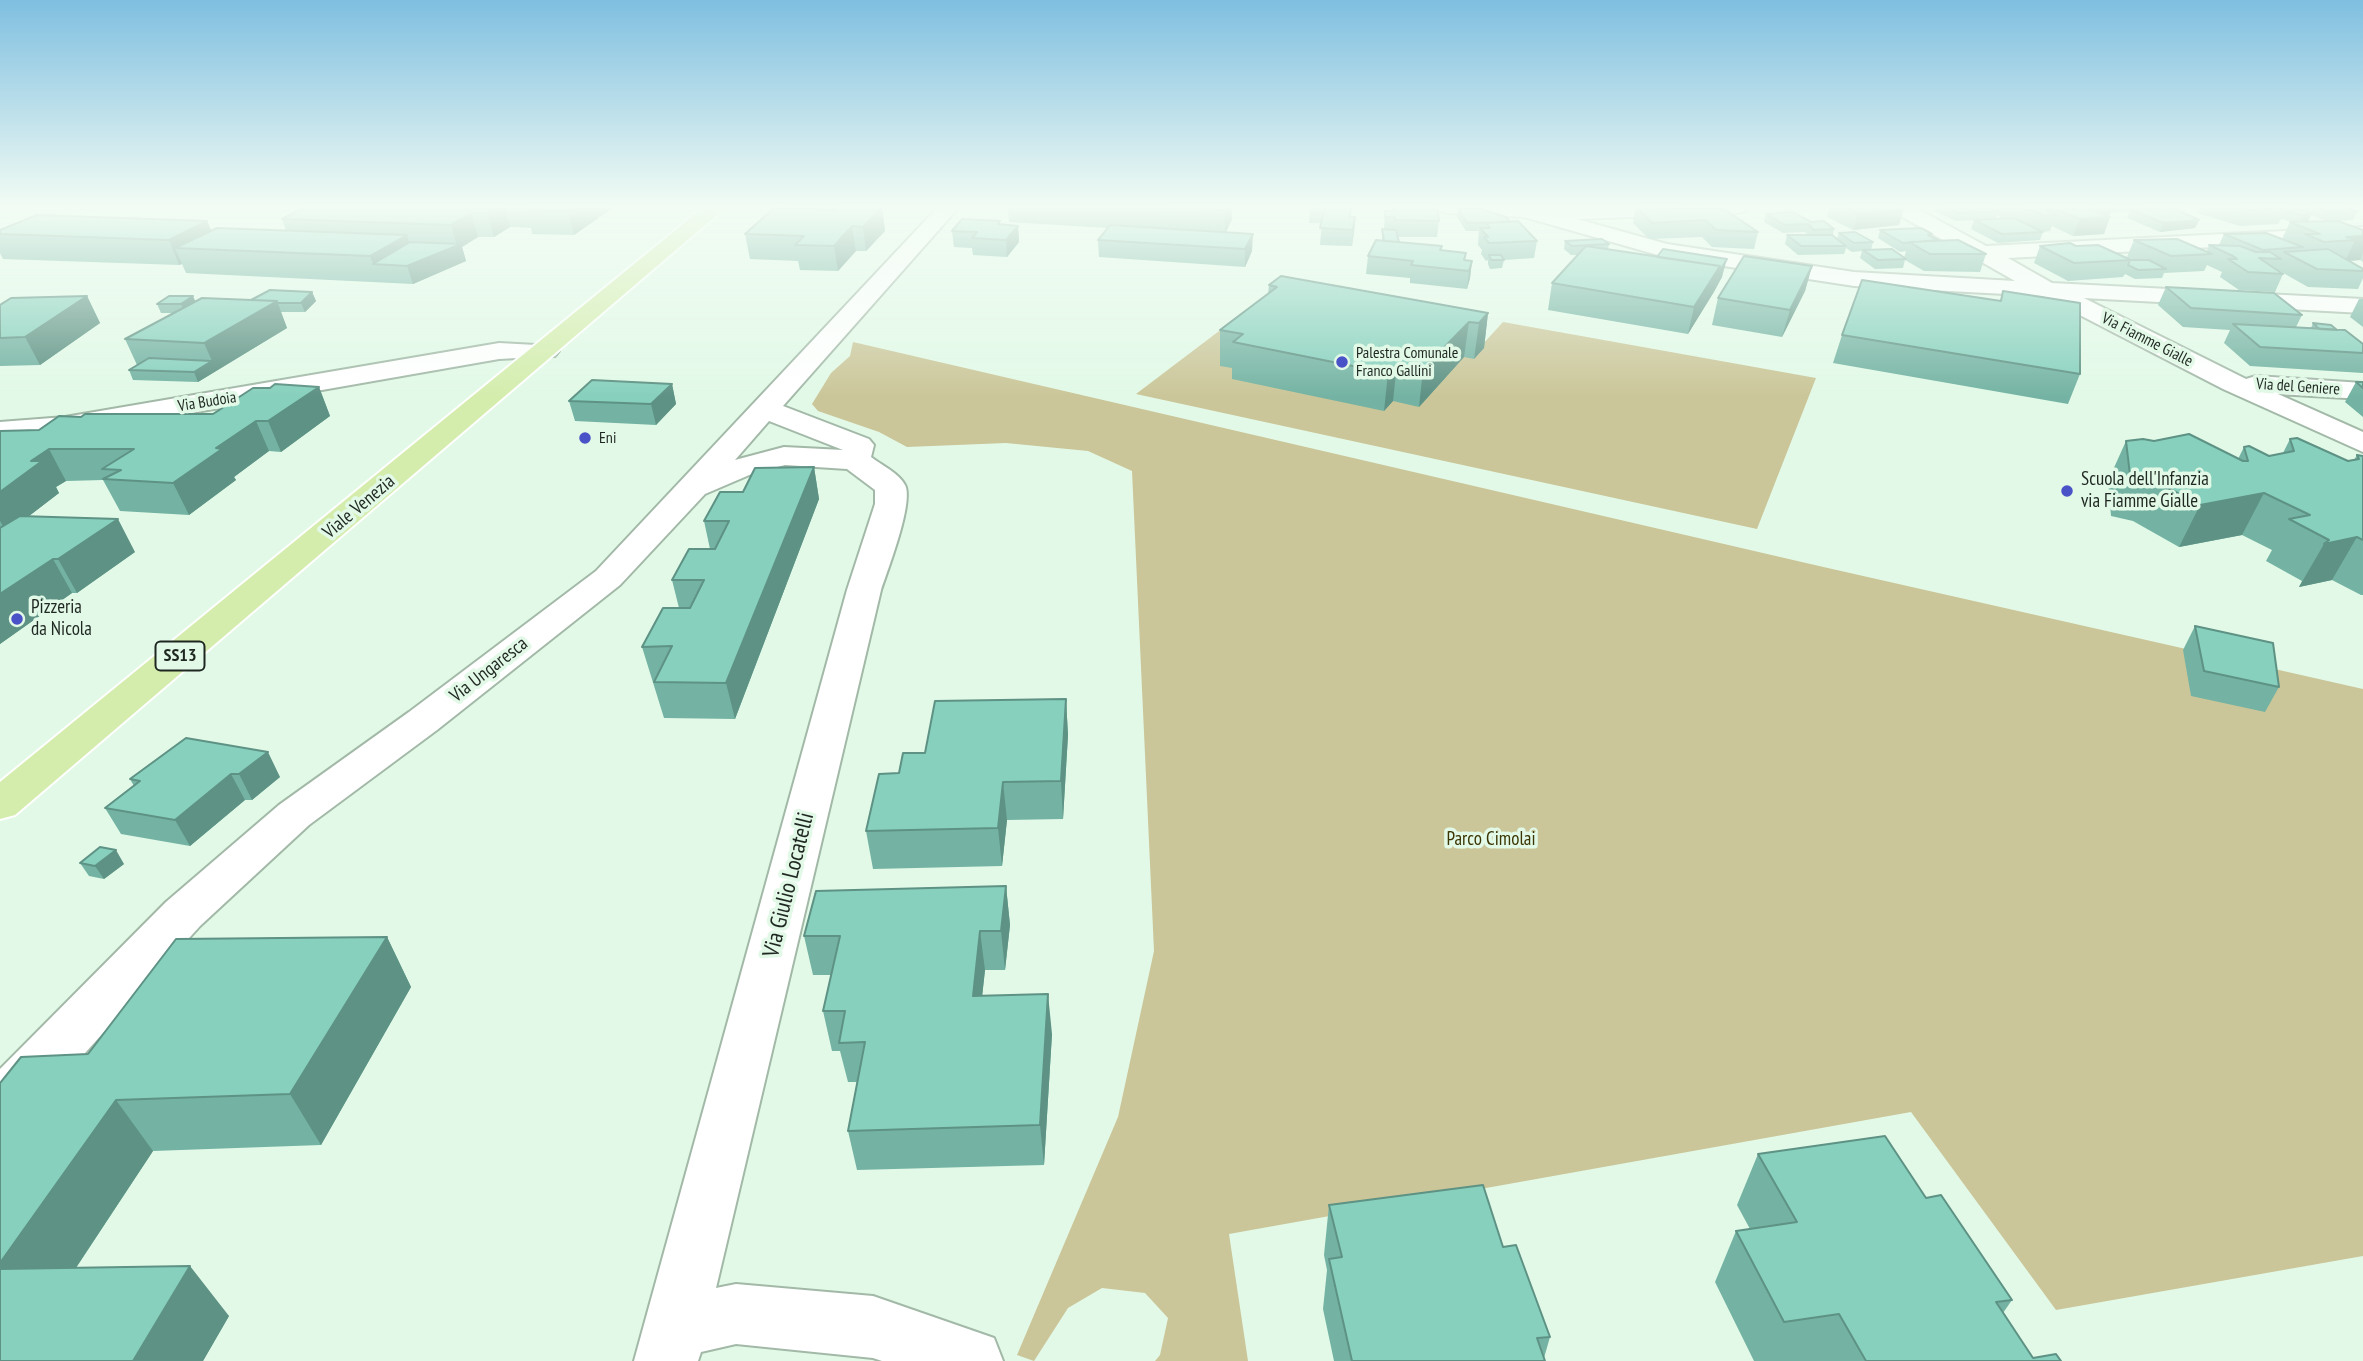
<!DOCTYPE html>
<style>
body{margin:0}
canvas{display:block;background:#e2f9e7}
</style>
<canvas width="2363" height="1361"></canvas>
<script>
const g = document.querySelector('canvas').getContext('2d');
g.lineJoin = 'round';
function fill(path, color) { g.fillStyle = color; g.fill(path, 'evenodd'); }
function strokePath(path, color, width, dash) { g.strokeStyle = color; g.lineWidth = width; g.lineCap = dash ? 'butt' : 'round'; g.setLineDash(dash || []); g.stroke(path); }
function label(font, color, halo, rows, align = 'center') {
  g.font = font + ' "PT Sans Narrow",sans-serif'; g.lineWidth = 7; g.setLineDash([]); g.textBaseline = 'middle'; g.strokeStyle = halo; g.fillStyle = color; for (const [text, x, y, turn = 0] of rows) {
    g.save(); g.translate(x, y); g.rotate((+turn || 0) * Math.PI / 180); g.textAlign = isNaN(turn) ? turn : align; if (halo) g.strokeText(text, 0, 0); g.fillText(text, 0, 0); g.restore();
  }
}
fill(new Path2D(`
 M1256,303L1482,345L1503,322L1816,378L1757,529L1136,394Z
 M853,342L1819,566L2363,689V1256L2056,1310L1911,1112L1229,1234L1248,1361H1155L1160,1355L1168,1318L1145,1293L1102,1288L1068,1308L1034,1361L1017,1355L1118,1117L1154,951L1132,471L1088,451L1006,443L907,447L879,432L818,411L812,404L831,373L850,356Z`), '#cbc699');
const minor = new Path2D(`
 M938,207H959L783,406L869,439L874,445L871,457C881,465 899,473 905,485C914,502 888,569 881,590L716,1288L736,1284L873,1296L994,1338L1003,1361H882L873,1358L736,1344L701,1352L698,1361H634L847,590L875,504V490L847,469L785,465L754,473L705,494L620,585L437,730L309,825L200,926L76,1063L19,1119L0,1126V1069L166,902L279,805L409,712L596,571ZM769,421L843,450L784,447L735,460Z
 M1437,207H1748L1745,211L1738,213L1577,219L1667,244L1854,272L2015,281L1892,211L1889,207H1914L1986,246L2363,227V239L2008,258L2052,283L2363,299V313L2084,298L2246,379L2256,376L2363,383V399L2278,394L2363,432V452L2223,389L2043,296L1854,286L1665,257L1524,217L1447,213L1440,211Z
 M499,343L555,346L559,351L555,356L499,359L65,435L0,440V422L65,417Z`);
const major = new Path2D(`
 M704,207H726L15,815L0,819V782Z`);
strokePath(minor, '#a3b9a8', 4);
strokePath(major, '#fff', 4);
fill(minor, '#fff');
fill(major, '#d4edad');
fill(new Path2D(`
 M305,207H614L574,235L532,234L531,228L510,227L494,237H478L462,247L466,261L413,284L186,273L182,264L179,265L3,259L0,253V230L207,221L211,231H286L282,219Z
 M792,207H882L885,231L866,251H856L838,271L800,270L798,261L750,259L745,234L792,208Z
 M1008,207H1232V219L1226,232L1252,251L1245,267L1099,257L1098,240L1107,228L1009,222Z
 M1310,207H1352L1351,217H1355L1352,246L1320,245L1322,223H1309Z
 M1393,207L1439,221L1437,237H1398L1399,242L1441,250L1465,260L1472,261L1470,278L1467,289L1410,283V278L1366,274L1368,256L1382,241V229H1384L1385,211H1393Z
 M1636,207L1724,209L1758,232L1754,249L1712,247L1702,237L1649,239L1633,223Z
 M1830,207H1900L1899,225L1853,230L1827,217Z
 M1935,207H2143V209H2175L2199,220L2195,228L2160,232L2127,218L2130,211L2110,213L2109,216H2108L2110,217L2104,234L2073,236L2052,226L2050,231L2043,232L2040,240L1998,243L1971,229L1974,220L1956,221L1934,211ZM1997,215L2004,219H1996Z
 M2200,207H2283L2286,208L2289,207H2288H2345L2357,212L2353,220L2339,221L2363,230V262L2360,260L2349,261L2363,269V278L2358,289L2308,287L2276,269L2283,274L2275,292L2239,290L2220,277L2222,272L2207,265L2204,271L2164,273L2162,278L2135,279L2125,274L2123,277L2068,281L2034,263L2040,246H2076L2132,261H2136L2127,257L2134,240L2207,251L2209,245H2219L2224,234L2282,239L2290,222H2293L2281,219L2278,224L2240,226L2197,213ZM2311,215L2326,221H2308Z
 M1458,209L1510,222L1537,241L1534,258L1504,260L1502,268L1490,269L1488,264V260L1486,261L1481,254L1482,250L1478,245L1479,231H1466L1457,217Z
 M1766,214L1811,222L1834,229L1833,235L1837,239L1839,233L1873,242L1871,250L1904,258L1906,251L1900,252L1878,238L1880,230L1932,234L1931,236L1938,240L1986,254L1980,272L1924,271L1905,260L1903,268L1875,269L1860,258L1862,251L1852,252L1846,248L1844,254L1798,255L1785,244L1787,235H1806L1807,233L1804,232L1783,233L1764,222Z
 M1000,224L1018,226L1019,242L1007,257L973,255L972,248L954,247L952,231Z
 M1565,241L1609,244L1608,249L1657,257L1663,249L1722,277L1688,334L1548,310L1552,283L1578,255H1571L1564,249Z
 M1812,266L1805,291L1782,337L1712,325L1718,298Z
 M1269,285L1488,313L1484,348L1474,359L1464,357L1419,407L1393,401L1384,411L1232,379V368L1220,366V330L1268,294Z
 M2166,287L2302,315L2296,327L2311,328L2313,323L2337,330L2363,344V373L2250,366L2224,343L2230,330L2183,327L2158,305Z
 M2003,291L2080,374L2068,404L1833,363L1842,335L2000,301Z
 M312,292L316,301L305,312H281L287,328L198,382L133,380L129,370L137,365L125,339L174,313H161L157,304L196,301L251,300Z
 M87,296L100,323L40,365L0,366V305Z
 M2359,299H2363V327L2350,317Z
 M2356,382H2363V417L2345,402Z
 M672,384L676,404L656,425L575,421L569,401Z
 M319,387L330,416L281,452L269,451L234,477L236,480L189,515L120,511L103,480L66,481L56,487L59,493L29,516L135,552L77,593H72L0,644V431L39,430L213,414Z
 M2290,439L2348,461L2354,460L2357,455L2363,456V595H2361L2332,580L2299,587L2302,581L2266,561L2272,550L2242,535L2179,547L2133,521L2111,516L2108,481L2126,441L2238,459L2244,447L2269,456L2283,453Z
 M814,467L819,499L735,719L664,718L642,647L679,608L672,580L710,549L704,521L743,492Z
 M2195,626L2279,687L2265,712L2191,696L2183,650Z
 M1066,699L1068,735L1063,819L1007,820L1002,866L873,869L866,831L899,773L925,753Z
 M186,738L280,777L252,800H245L190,846L121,834L105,808L134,786L130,779Z
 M80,863L124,864L104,879L89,876Z
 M1006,886L1010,925L1005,970H985L982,996L1052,1034L1044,1165L857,1170L848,1131L857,1082H848L840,1051H832L823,1011L831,975H813L804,936Z
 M387,937L411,987L321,1145L153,1151L76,1268L229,1316L203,1361H0L88,1054Z
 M1758,1154L1926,1198L2012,1300L2003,1313L2033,1358L2061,1361H1754L1715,1282L1736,1231L1750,1229L1737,1205Z
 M1329,1205L1503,1247L1550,1337L1544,1358L1545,1361H1334L1323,1309L1327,1270L1324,1255Z`), '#74b3a3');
fill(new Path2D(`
 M497,207H505L510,227L494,237L487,213Z
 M574,207H614L574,235L568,211Z
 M882,207L885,231L866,251L863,227Z
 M1227,207H1232V219L1225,234V210Z
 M2096,207H2113L2109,216H2108L2110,217L2104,234L2073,236L2080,219L2096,218L2100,209Z
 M2170,207H2198L2169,209Z
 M1904,209L1899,225L1853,230L1858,214Z
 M471,213L478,237L462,247L466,261L413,284L407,266L457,246L451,225Z
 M2312,213L2308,221L2299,224L2303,215Z
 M1355,217L1354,233L1352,246L1353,230Z
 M2199,220L2195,228L2160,232L2163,223Z
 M207,221L218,246L175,248L182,264L179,265L169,240Z
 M852,226L856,251L838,271L834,246Z
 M1018,226L1019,242L1007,257L1006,240Z
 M1253,234L1252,251L1245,267V249Z
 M407,235L415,260L373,264L370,256Z
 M2363,236V253L2360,260L2345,261L2355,240L2346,237Z
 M1727,259L1722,277L1714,292L1718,274Z
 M1472,261L1470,278L1467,289L1469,271Z
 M1720,266L1714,292L1688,334L1694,307Z
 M1812,266L1805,291L1782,337L1790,310Z
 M312,292L316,301L305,312L301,303Z
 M87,296L100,323L40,365L25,337Z
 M193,296L197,305L185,313L181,304Z
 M277,301L287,328L198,382L194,372L212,361L204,343Z
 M1488,313L1484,348L1474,359L1479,323Z
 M1469,322L1464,357L1419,407L1423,369Z
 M1397,364L1393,401L1384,411L1388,373Z
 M672,384L676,404L656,425L651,404Z
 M319,387L330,416L281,452L268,421Z
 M256,421L269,451L234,477L236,480L189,515L173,483L216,448Z
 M49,449L66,481L56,487L59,493L7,533L0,521V492L31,461Z
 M814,467L819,499L735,719L726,683Z
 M2264,493L2242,535L2179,547L2200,505Z
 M118,519L135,552L77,593L58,559Z
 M2357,537L2332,580L2299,587L2324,544Z
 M53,559L72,593L0,644V594Z
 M1066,699L1068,735L1063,819L1061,781Z
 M268,752L280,777L252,800L239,774Z
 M231,774L245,800L190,846L175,820Z
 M1003,782L1007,820L1002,866L998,828Z
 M116,850L124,864L104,879L95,866Z
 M1006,886L1010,925L1005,970L1001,931Z
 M980,931L985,970L978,1035L973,996Z
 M387,937L411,987L321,1145L290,1094Z
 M1048,994L1052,1034L1044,1165L1040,1125Z
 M116,1100L153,1151L42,1319L0,1274V1263Z
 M190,1266L229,1316L203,1361H133Z`), '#5e9284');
const building = new Path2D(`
 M305,207H497L487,213H471L451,225L282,219Z
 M530,207H574L568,211L526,210Z
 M837,207H882L863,227L852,226L834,246L795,245L804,236L745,234L774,208L835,210Z
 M1164,207H1227L1225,210Z
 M1320,207H1351L1349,217H1355L1353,230L1320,228L1325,207Z
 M1393,207H1437L1439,221L1395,220V217H1385V211H1394Z
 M1636,207L1724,209L1758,232L1716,230L1705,220L1652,223Z
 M1844,207H1900L1904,209L1858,214Z
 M1945,207H1991L1999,211L1959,213Z
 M2019,207H2087L2110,217L2080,219L2057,210L2045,209L2056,215L2045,216L2033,210H2025Z
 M2096,207H2108L2111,208L2100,209Z
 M2171,207L2199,220L2163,223L2130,209Z
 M2237,207H2283L2286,208L2247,210Z
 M2290,207L2312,213L2303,215L2285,211L2286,208Z
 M2314,207H2345L2357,212L2332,213Z
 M1478,208L1506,217L1510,222L1467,223L1458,209Z
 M1793,212L1811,222L1824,221L1834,229L1814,230L1809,226H1811L1806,224L1785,225L1766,214Z
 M37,215L207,221L169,240L0,234V230Z
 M2014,218L2043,232L2002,234L1974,220Z
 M962,219L1000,221L998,224L1018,226L1006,240L972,238L977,232L952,231Z
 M1518,221L1537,241L1489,243L1484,237H1488L1480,228H1490L1486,223Z
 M2338,221L2363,230V236L2346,237L2355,240L2324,242L2305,234H2320L2290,222Z
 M1110,225L1253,234L1245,249L1098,240Z
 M217,228L407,235L370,256L175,248Z
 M1921,228L1932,234L1928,235L1938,240L1903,243L1880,230Z
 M1382,229L1396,230L1399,242L1384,241Z
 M1855,232L1873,242L1854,243L1839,233Z
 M2266,233L2303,247L2263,250L2224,234Z
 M1787,235H1832L1846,246H1801Z
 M1602,239L1609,244L1572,246L1565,241Z
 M2177,239L2212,254L2171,256L2134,240Z
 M1376,240L1442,246L1440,250L1466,253L1464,260L1472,261L1469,271L1411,265L1413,261L1368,256Z
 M1958,240L1986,254H1930L1909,242Z
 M410,242L461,244L407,266L373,264Z
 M2070,243L2076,246L2098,245L2131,260L2074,263L2040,246Z
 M2209,245L2240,246L2256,252H2270L2281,259L2259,258L2283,274L2248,272L2228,259H2237L2233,256Z
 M1586,246L1720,266L1694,307L1552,283Z
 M1663,249L1727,259L1718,274L1720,266L1657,257Z
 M1892,249L1906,259L1878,260L1863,250Z
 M2328,249L2363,269V271L2317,269L2284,252Z
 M1489,255H1501L1504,260H1491Z
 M1744,256L1812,266L1790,310L1718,298Z
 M2130,260H2149L2166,269L2138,270L2128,265Z
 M1281,276L1488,313L1479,323L1469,322L1423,369L1397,364L1388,373L1233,342L1243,334L1220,330L1277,287L1269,285Z
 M1862,280L2001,301L2003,291L2080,303V374L1842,335Z
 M2166,287L2274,293L2302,315L2191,308Z
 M270,290L312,292L301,303H277V301L251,300Z
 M87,296L25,337L0,338V305L11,298Z
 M169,296H193L181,304H157Z
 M202,298L277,301L204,343L125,339Z
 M2313,323L2331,325L2337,330L2319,329Z
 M2233,324L2345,330L2363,344V353L2260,347Z
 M149,358L212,361L194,372L129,370Z
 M592,380L672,384L651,404L569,401Z
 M2356,382H2363V388Z
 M275,384L319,387L268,421H256L216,448L222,449L173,483L103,479L121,470L102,469L134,449H49L31,461H42L0,492V431L39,430L59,416L81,417L85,414H213L253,388H270Z
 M2189,434L2243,461H2248L2244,447L2249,446L2269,456L2294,451L2290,439L2297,438L2348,461L2359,459L2357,455L2363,456V540L2357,537L2324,544L2329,540L2289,519L2310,515L2264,493L2200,505L2153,480L2130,475L2126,441L2143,439L2154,441Z
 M814,467L726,683L654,682L672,646L642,647L663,608H690L704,580H672L689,549H715L729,521H704L720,492H743L755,468Z
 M20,516L118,519L58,559H53L0,594V528Z
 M2195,626L2273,643L2279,687L2204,671Z
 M1066,699L1061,781L1003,782L998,828L866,831L879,774L899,773L903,753H925L935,701Z
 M186,738L268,752L239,774H231L175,820L105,808L140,781L130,779Z
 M100,847L116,850L95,866L80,863Z
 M1006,886L1001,931H980L973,996L1048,994L1040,1125L848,1131L865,1042L839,1043L845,1011H823L840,936H804L816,891Z
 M387,937L290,1094L116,1100L0,1263V1083L21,1057L88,1054L176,939Z
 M1885,1136L1926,1198L1941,1195L2012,1300L1996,1302L2033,1358L2056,1354L2061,1361H1866L1839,1314L1784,1322L1736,1231L1797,1222L1758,1154Z
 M1483,1185L1503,1247L1516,1245L1550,1337L1537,1338L1545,1361H1352L1329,1259L1342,1257L1329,1205Z
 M190,1266L133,1361H0V1269Z`);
fill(building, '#87d0bd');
strokePath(building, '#5e9284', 2);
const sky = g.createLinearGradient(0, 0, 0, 397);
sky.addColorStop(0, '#7fbfe0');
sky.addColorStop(0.52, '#f2fcf4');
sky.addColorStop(1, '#f2fcf400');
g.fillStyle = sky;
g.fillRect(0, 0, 2363, 397);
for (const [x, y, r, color] of [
 [1342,362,7,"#4a52c7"],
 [585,438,7,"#4a52c7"],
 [2067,491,7,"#4a52c7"],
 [17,619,7,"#4a52c7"]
]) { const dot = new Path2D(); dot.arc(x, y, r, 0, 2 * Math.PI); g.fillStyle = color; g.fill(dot); strokePath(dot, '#e2f9e7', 2.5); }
label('16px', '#1f2721', '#e2f9e7', [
 ["Via Fiamme Gialle",2147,340,27],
 ["Via del Geniere",2298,387,4],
 ["Via Budoia",207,402,-9]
]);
label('16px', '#1f2721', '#e2f9e7', [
 ["Palestra Comunale",1356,353],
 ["Franco Gallini",1356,371],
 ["Eni",599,438]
], 'left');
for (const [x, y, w] of [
 [180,656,49]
]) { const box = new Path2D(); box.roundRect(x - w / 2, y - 14.5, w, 29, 5); g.fillStyle = '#e2f9e7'; g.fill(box); strokePath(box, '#1f2721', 2); }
label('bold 18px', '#1f2721', null, [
 ["SS13",180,656]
]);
label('19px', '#1f2721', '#e2f9e7', [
 ["Scuola dell'Infanzia",2081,480],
 ["via Fiamme Gialle",2081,502],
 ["Pizzeria",31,608],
 ["da Nicola",31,630]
], 'left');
label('19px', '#1f2721', '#e2f9e7', [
 ["Viale Venezia",359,507,-40],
 ["Via Ungaresca",489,670,-38]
]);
label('19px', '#3b3504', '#e2f9e7', [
 ["Parco Cimolai",1491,840]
]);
label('23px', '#1f2721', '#e2f9e7', [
 ["Via Giulio Locatelli",789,885,-76]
]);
</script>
